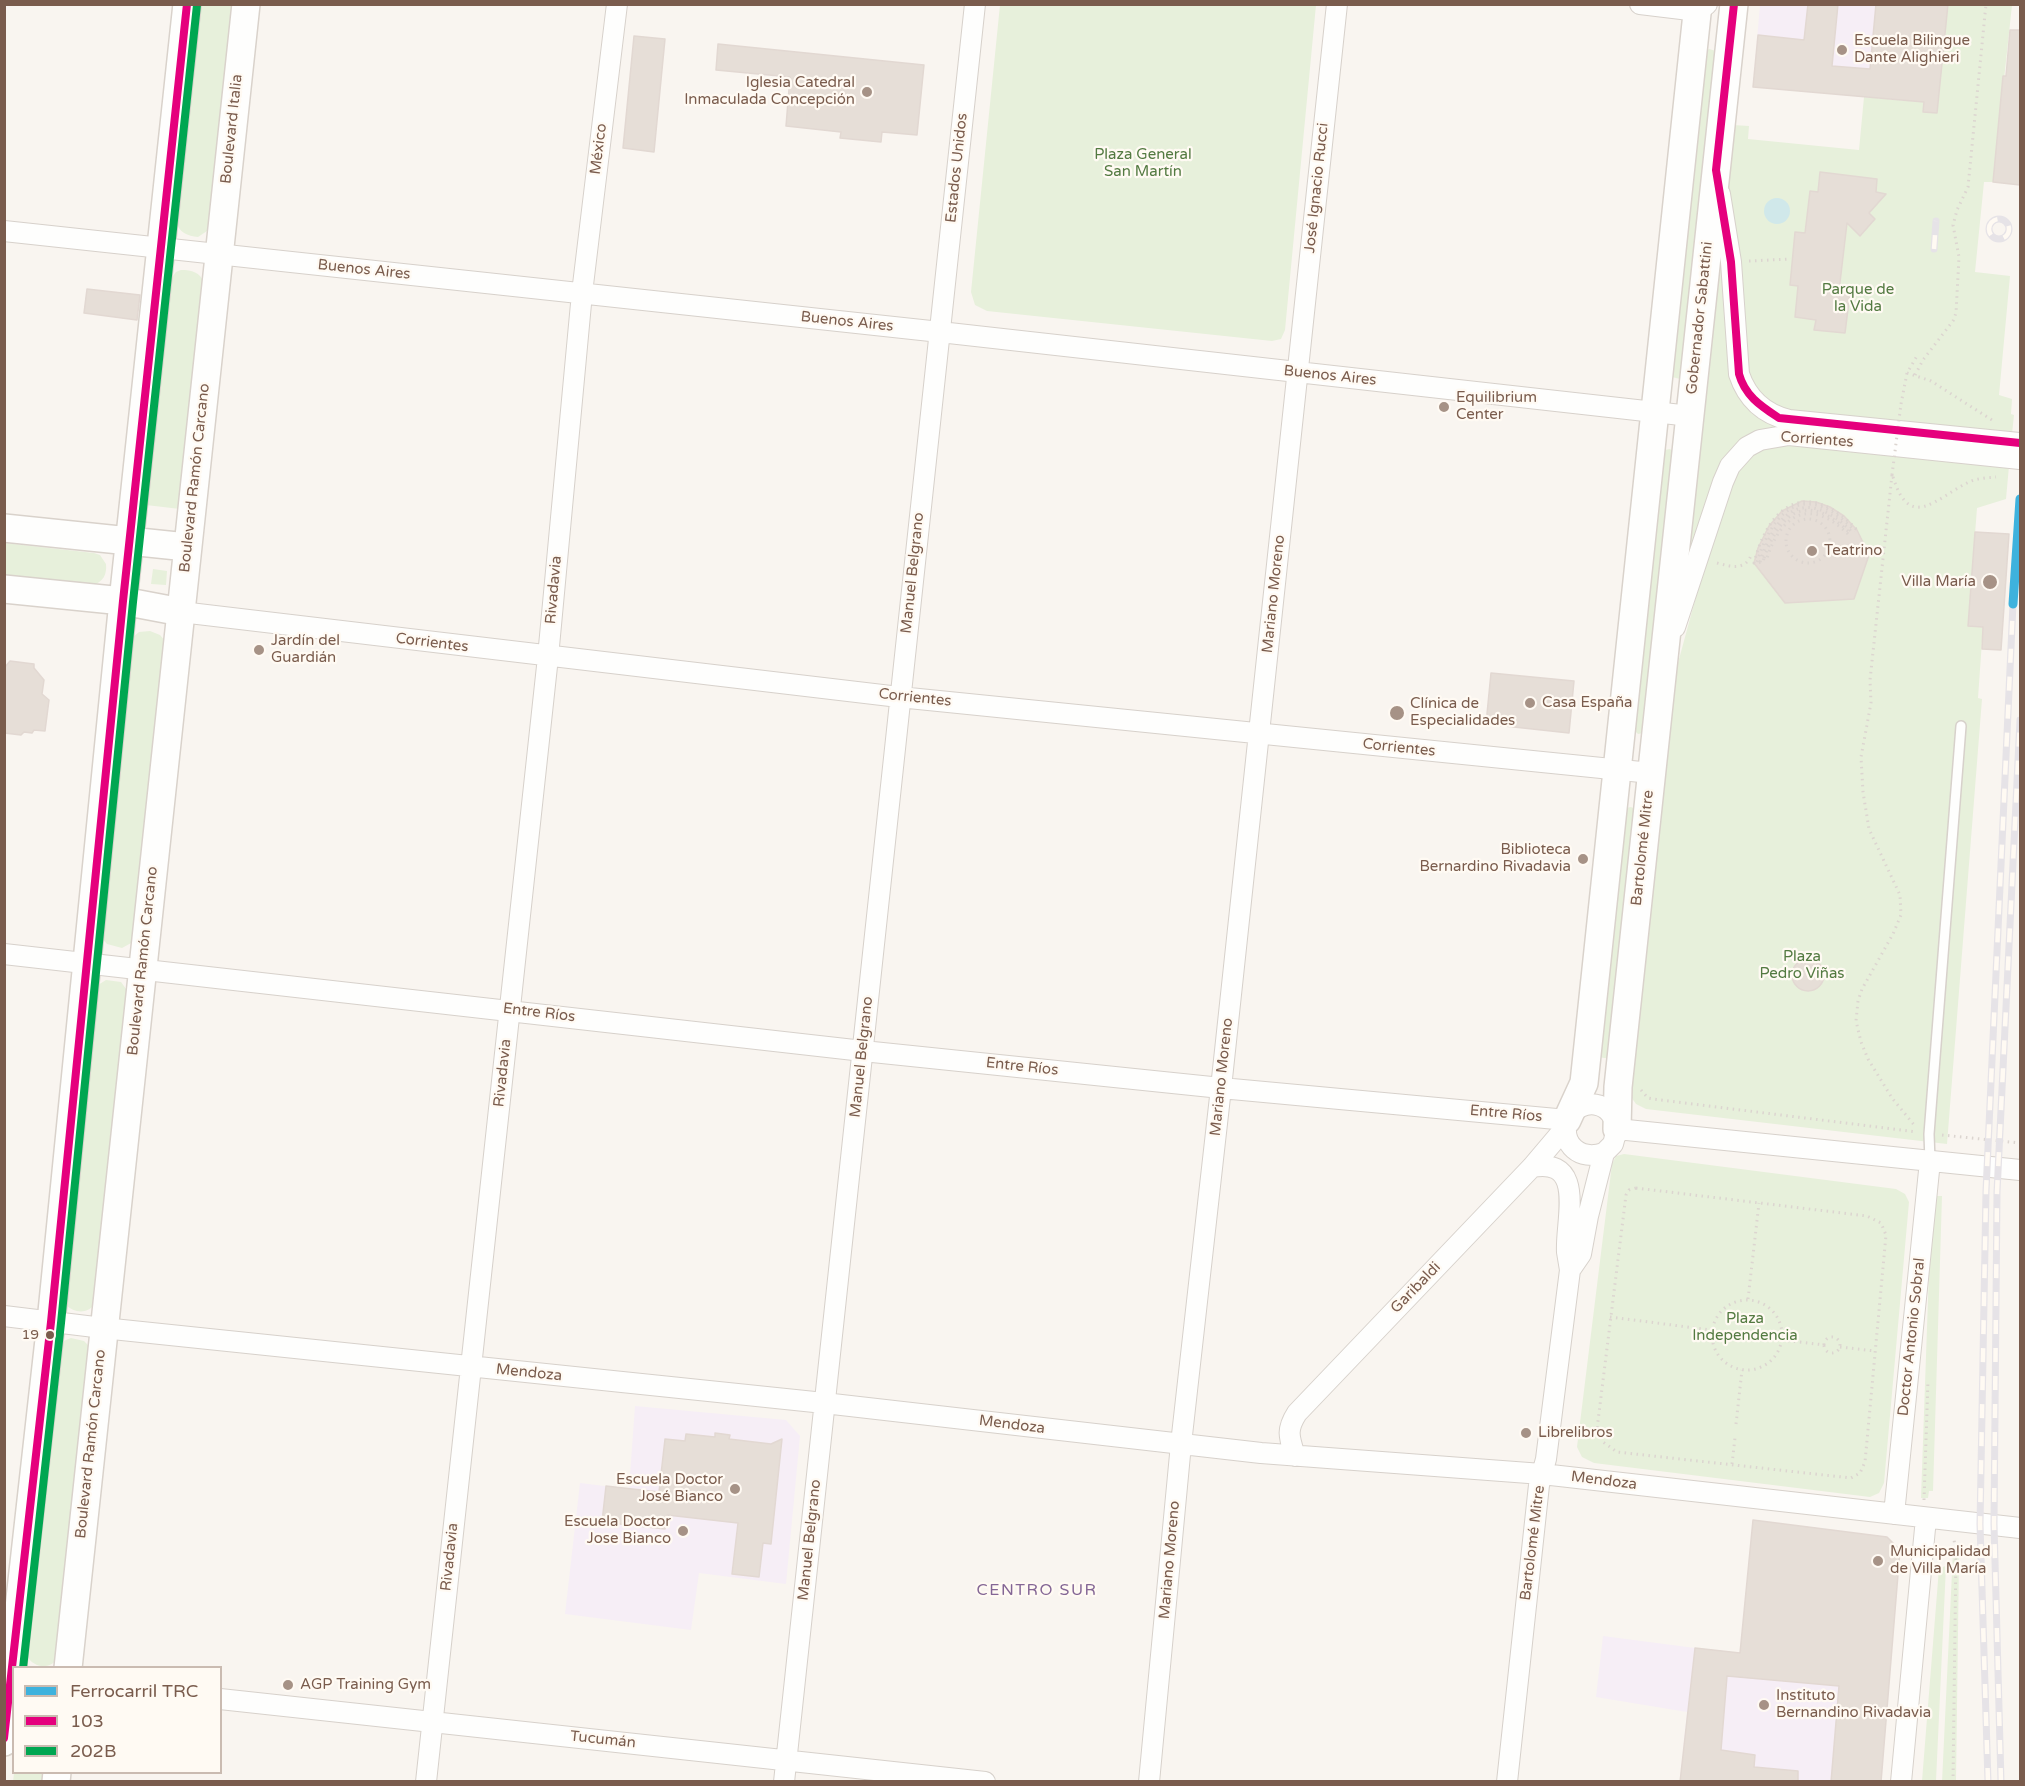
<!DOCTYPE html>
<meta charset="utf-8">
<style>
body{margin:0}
#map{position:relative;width:2025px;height:1786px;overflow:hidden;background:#f9f5f0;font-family:"Varela Round",sans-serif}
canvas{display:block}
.frame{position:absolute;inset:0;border:6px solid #7a5c4d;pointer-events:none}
.legend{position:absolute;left:12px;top:1666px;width:210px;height:108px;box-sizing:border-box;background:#fffaf3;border:2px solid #cabbb1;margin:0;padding:8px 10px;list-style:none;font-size:18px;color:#7a5c4d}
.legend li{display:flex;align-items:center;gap:12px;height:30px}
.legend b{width:30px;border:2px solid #cabbb1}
</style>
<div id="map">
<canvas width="2025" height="1786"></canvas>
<div class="frame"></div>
<ul class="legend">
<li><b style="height:8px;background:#3eb2dd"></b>Ferrocarril TRC</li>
<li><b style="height:8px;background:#e5007d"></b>103</li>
<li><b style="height:8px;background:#00a651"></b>202B</li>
</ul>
</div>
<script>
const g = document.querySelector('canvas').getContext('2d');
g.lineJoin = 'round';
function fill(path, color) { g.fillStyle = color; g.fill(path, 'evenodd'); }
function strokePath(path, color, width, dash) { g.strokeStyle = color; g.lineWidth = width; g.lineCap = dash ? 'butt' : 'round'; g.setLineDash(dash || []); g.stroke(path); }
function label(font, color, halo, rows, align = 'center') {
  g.font = font + ' "Varela Round",sans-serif'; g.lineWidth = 4.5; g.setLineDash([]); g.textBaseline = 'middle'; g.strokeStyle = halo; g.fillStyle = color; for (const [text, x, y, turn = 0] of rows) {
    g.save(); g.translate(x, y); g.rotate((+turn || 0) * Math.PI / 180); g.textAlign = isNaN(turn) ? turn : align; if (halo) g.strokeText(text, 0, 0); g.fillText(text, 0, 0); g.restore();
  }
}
fill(new Path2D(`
 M1760,5H1933L1924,102L1753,87Z
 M635,1406L786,1420L800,1436L786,1584L699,1573L691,1630L565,1614L580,1483L629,1489Z
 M1603,1636L1741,1654L1738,1677L1889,1690L1881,1781H1680L1687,1712L1596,1697Z`), '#f6eef6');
fill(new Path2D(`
 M199,5H233L209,227L207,231L198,237C188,236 178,232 177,222Z
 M1000,5H1316L1285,330L1281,339L1272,341L987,311L975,305L971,292Z
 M1933,5H2012L1993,182H1984L1975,272L2010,276L1999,395L2012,399L2011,414L2014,415L2012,434L1788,411L1767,403L1747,377L1726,190L1733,125L1749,126L1748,139L1859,150L1864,97L1923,102Z
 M1709,49L1716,51L1680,379L1672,377L1706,51Z
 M1720,242L1732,373L1777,424V429L1745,439L1687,566Z
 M181,270C192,270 200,272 204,283L180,509L146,505L170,280L176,272Z
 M1792,444L2009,466L2006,499L1977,508L1968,626L1983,627L1978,698L1982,699L1947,1144L1646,1109L1636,1104L1629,1094L1672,685L1707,556L1731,481L1750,455L1768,446Z
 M1670,449L1676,454L1643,733L1638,734L1634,730L1664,450Z
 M5,543L94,553L100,555L106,564C107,575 103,581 94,585L5,577Z
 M153,569L167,571L166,585L151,584Z
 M150,631L160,635L166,642L133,942L122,948L107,944L102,938L132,638L139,632Z
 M1631,807L1635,809L1611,1059L1598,1057L1626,808Z
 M106,980L121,982L129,993L94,1305C87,1314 74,1313 66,1305L98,985Z
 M1624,1154L1896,1189L1905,1194L1909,1202L1884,1483L1879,1493L1870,1497L1594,1463L1582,1457L1577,1447L1612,1164L1616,1156Z
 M1938,1184L1937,1196H1942L1933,1491H1929L1928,1498H1921L1932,1185Z
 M71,1338L84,1341L89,1346L57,1659C49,1670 34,1668 27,1656L61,1342Z
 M1953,1551H1961L1959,1559L1956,1781L1942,1782Z
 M1946,1566L1936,1781H1922L1939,1568Z
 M14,1773H45L44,1781L13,1782Z`), '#e7f0db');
fill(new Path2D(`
 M1764 211a13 13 0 1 1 26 0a13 13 0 1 1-26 0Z`), '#d0e8ea');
const building = new Path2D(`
 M1808,4H1838L1832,66L1870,69L1876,4H1948L1937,113L1923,112L1924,102L1753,87L1758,35L1804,40Z
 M2010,30H2020V185L1993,182L2003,76H2006Z
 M634,36L665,39L654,152L623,148Z
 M718,44L924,65L917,135L882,132L881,142L840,138L841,132L786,126L790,77L716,70Z
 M1820,172L1877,179L1876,192L1886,194L1869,213L1875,219L1860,236L1847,223L1839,291L1850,293L1845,333L1814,330L1816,320L1795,317L1798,286L1790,285L1795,232L1805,233L1810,191L1818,192Z
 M87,289L140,295L137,320L84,313Z
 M1802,501L1816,502L1830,507L1844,516L1857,530L1869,555L1854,599L1785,603L1754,563L1758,548L1769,526L1782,511Z
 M1975,532L2009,534L2001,650L1982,649L1983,627L1968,626Z
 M10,661L34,664V668L44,680L42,694L49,700L45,731L34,730L32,733L24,732L21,735L4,733V670L5,667Z
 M1491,673L1574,681L1569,733L1486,724Z
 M1792 975a16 16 0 1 1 32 0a16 16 0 1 1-32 0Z
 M715,1433L730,1435L729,1439L771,1444L782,1439L771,1544L763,1543L759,1577L732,1574L738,1523L667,1515L665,1529L602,1522L606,1486L659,1492L665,1439L685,1441L686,1434L715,1437Z
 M1753,1520L1887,1537L1900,1550L1881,1782H1831L1839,1686L1727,1676L1721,1750L1755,1755L1754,1767L1798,1771V1782H1680L1695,1648L1740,1653Z`);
fill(building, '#e6ded7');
strokePath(building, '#e2d8d2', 1.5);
const service = new Path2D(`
 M1930,1161L1929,1134L1961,726`);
const minor = new Path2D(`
 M1640,4L1698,11L1707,4
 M1720,194L1731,262L1739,374C1747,398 1764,414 1789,420L2019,443
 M4,231L940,332L1690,416
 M181,612L899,697L1651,773
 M1675,627L1723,482L1730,466L1747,447L1760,440L1789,435L2020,459
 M4,954L863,1051L1221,1088L1567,1120C1581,1096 1612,1100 1617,1129L2020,1170
 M1567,1120C1561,1145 1580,1161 1604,1153
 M1532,1167C1587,1157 1565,1221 1567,1252C1568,1258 1569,1264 1570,1270
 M4,1316L103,1328L824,1403L1261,1453L1542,1474L2020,1528
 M1295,1456C1289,1437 1286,1430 1297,1413L1532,1167L1565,1128
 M1894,1514L1930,1161
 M220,1699L985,1782
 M426,1782L548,657L582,293L617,4
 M784,1782L975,4
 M1149,1782L1181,1444L1221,1088L1337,4
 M1507,1782L1539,1485L1546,1459L1570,1270L1581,1254L1588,1216L1604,1153L1613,1144L1617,1129
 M1901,1782L1926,1518`);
const secondary = new Path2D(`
 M4,528L187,547
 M4,589L123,601L181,612
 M1567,1120L1584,1083L1698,4
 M1617,1129L1618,1087L1734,4
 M68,1668L246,4
 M4,1742L51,1322L123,601L187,4
 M56,1782L57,1772`);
strokePath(service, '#d7d1cb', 12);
strokePath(minor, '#d7d1cb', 22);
strokePath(secondary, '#d9d2cb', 30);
strokePath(new Path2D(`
 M1749,261L1791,259
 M1907,373L1931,381L1992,420
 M1915,375L1923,360L1953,321L1956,313L1959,257L1953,225L1957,210L1968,187L1986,4
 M1901,404L1907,373L1917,356
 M1892,475L1870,680L1871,703L1861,757L1863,792L1869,829L1900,895L1901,915L1893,934L1862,989L1858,1001L1856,1021L1861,1042L1868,1059L1892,1098L1915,1126
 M1893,477C1910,532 1936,498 1969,482C1977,478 1987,478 1996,477
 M1786 541a22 22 0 1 1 44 0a22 22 0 1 1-44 0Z
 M1848,534C1811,498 1782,512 1767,558H1764L1763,562L1754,563C1770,500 1810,480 1857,530
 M1764,558C1782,508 1809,493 1850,533
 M1757,562C1775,504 1808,482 1855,531
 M1760,562C1777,508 1807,487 1852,532
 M1717,563C1732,567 1746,571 1752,553
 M1641,1090L1648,1098L1653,1099L1917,1132
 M1942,1135L2020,1143
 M1636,1188L1867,1216L1881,1223L1886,1235L1865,1462L1860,1473L1851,1478L1617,1452L1603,1442L1597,1429L1626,1195L1629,1190Z
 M1748,1299L1759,1203
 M1712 1335a35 35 0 1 1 70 0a35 35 0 1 1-70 0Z
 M1610,1317L1711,1330
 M1824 1345a8 8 0 1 1 16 0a8 8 0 1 1-16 0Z
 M1782,1340L1825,1345
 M1840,1347L1875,1351
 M1736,1424L1742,1370
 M1732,1464L1735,1438
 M1924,1500L1928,1380
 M1953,1782L1956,1551L1954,1540`), '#dcd5d0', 3, [1.5, 4.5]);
strokePath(service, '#fefefd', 9);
strokePath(minor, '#fefefd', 20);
strokePath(secondary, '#fefefd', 27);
const rail = new Path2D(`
 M1989 229a10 10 0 1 1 20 0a10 10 0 1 1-20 0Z
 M1934,249L1936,221
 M1988,1782L1980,1524L1986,1191L2013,604
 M2001,1782L1994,1524L1997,1192L2020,720`);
strokePath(rail, '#e6e3e7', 7);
strokePath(rail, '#fffaf3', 4.5, [14]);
strokePath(new Path2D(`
 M1892,475L1901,404`), '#dcd5d0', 3, [1.5, 4.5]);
strokePath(new Path2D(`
 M1734,4L1716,170L1731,262L1739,374C1745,396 1761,406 1779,418L2020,443
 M4,1738L51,1322L123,601L187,4`), '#e5007d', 8);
strokePath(new Path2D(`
 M23,1668L61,1323L133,602L197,5`), '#00a651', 8);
strokePath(new Path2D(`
 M2013,604L2020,499`), '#3eb2dd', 9);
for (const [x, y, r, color] of [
 [1842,50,6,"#a69286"],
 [867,92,6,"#a69286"],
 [1444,407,6,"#a69286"],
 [1812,551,6,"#a69286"],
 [1990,582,8,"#a69286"],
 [259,650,6,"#a69286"],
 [1530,703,6,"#a69286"],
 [1397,713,8,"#a69286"],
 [1583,859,6,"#a69286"],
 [50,1335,5,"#7a5c4d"],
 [1526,1433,6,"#a69286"],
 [735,1489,6,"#a69286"],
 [683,1531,6,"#a69286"],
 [1878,1561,6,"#a69286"],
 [288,1685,6,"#a69286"],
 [1764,1705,6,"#a69286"]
]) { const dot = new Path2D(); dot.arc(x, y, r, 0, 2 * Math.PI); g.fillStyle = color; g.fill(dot); strokePath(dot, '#fffaf3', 2); }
label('14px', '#7a5c4d', '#fffaf3', [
 ["19",39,1335]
], 'right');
label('15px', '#7a5c4d', '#fffaf3', [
 ["Escuela Bilingue",1854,41],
 ["Dante Alighieri",1854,58],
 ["Iglesia Catedral",855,83,"right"],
 ["Inmaculada Concepción",855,100,"right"],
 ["Equilibrium",1456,398],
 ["Center",1456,415],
 ["Teatrino",1824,551],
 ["Villa María",1976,582,"right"],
 ["Jardín del",271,641],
 ["Guardián",271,658],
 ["Casa España",1542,703],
 ["Clínica de",1410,704],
 ["Especialidades",1410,721],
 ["Biblioteca",1571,850,"right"],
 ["Bernardino Rivadavia",1571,867,"right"],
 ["Librelibros",1538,1433],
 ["Escuela Doctor",723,1480,"right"],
 ["José Bianco",723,1497,"right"],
 ["Escuela Doctor",671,1522,"right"],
 ["Jose Bianco",671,1539,"right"],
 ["Municipalidad",1890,1552],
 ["de Villa María",1890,1569],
 ["AGP Training Gym",300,1685],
 ["Instituto",1776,1696],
 ["Bernandino Rivadavia",1776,1713]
], 'left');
label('15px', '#7a5c4d', '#fffaf3', [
 ["Boulevard Italia",232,129,-84],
 ["México",599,149,-83],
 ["Estados Unidos",957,168,-84],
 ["José Ignacio Rucci",1317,188,-84],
 ["Buenos Aires",364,270,6],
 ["Gobernador Sabattini",1700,318,-84],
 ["Buenos Aires",847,322,6],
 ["Buenos Aires",1330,376,6],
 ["Corrientes",1817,440,4],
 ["Boulevard Ramón Carcano",195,478,-84],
 ["Manuel Belgrano",913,573,-84],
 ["Rivadavia",554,590,-85],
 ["Mariano Moreno",1274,594,-84],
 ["Corrientes",432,643,7],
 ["Corrientes",915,698,6],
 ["Corrientes",1399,748,6],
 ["Bartolomé Mitre",1643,848,-84],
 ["Boulevard Ramón Carcano",143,961,-84],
 ["Entre Ríos",539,1013,7],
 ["Manuel Belgrano",862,1057,-84],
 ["Entre Ríos",1022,1067,6],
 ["Rivadavia",503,1073,-84],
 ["Mariano Moreno",1222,1077,-84],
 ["Entre Ríos",1506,1114,5],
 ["Garibaldi",1416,1288,-46],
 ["Doctor Antonio Sobral",1912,1337,-84],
 ["Mendoza",529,1373,6],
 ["Mendoza",1012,1425,7],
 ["Boulevard Ramón Carcano",91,1444,-84],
 ["Mendoza",1604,1481,7],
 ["Manuel Belgrano",810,1540,-84],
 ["Bartolomé Mitre",1533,1543,-83],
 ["Rivadavia",450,1557,-84],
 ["Mariano Moreno",1170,1560,-85],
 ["Tucumán",603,1740,6]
]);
label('15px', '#537a41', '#fffaf3', [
 ["Plaza General",1143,155],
 ["San Martín",1143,172],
 ["Parque de",1858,290],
 ["la Vida",1858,307],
 ["Plaza",1802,957],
 ["Pedro Viñas",1802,974],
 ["Plaza",1745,1319],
 ["Independencia",1745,1336]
]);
g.letterSpacing = '1.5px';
label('16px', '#846695', '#fffaf3', [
 ["CENTRO SUR",1037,1591]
]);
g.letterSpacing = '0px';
</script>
